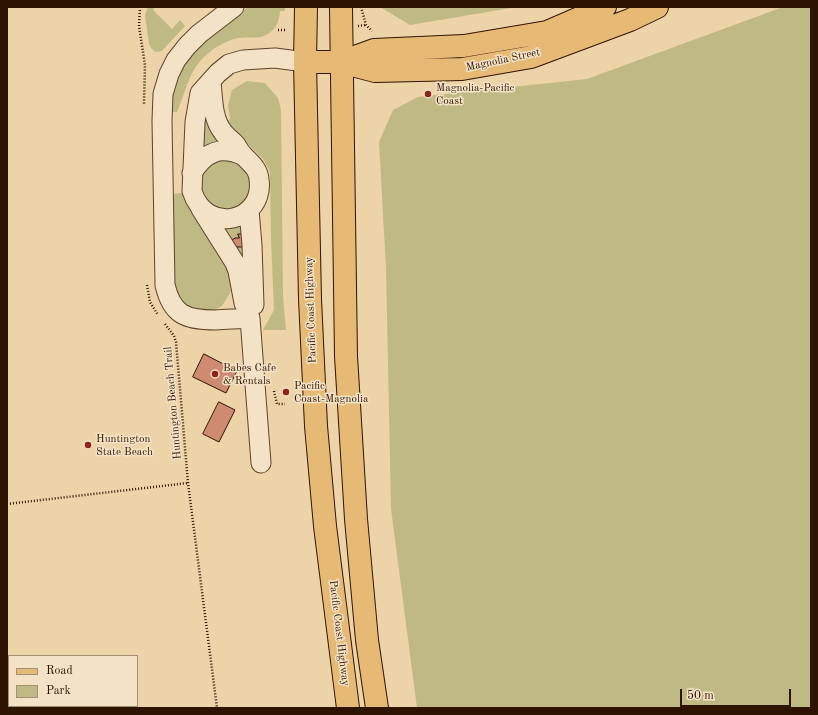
<!DOCTYPE html>
<style>
body{margin:0}
#map{position:relative;width:818px;height:715px;overflow:hidden;background:#edd3a8;font-family:"Old Standard TT",serif}
canvas{display:block}
.frame{position:absolute;inset:0;border:8px solid #2e1301;pointer-events:none}
.legend{position:absolute;left:8px;top:655px;width:130px;height:52px;box-sizing:border-box;background:#f3e2c6;border:1px solid #a48f77;margin:0;padding:5px 7px;list-style:none;font-size:12px;color:#2e1301}
.legend li{display:flex;align-items:center;gap:8px;height:20px}
.legend b{width:20px;border:1px solid #a48f77}
.scale{position:absolute;left:680px;top:689px;width:111px;height:18px;box-sizing:border-box;border:2px solid #2e1301;border-top:0;padding-left:5px;font-size:12px;line-height:14px;white-space:nowrap;color:#2e1301;-webkit-text-stroke:3px #f3e2c6;paint-order:stroke}
</style>
<div id="map">
<canvas width="818" height="715"></canvas>
<div class="frame"></div>
<ul class="legend">
<li><b style="height:5px;background:#e6ba74"></b>Road</li>
<li><b style="height:11px;background:#bfba83"></b>Park</li>
</ul>
<div class="scale">50 m</div>
</div>
<script>
const g = document.querySelector('canvas').getContext('2d');
g.lineJoin = 'round';
function fill(path, color) { g.fillStyle = color; g.fill(path, 'evenodd'); }
function strokePath(path, color, width, dash) { g.strokeStyle = color; g.lineWidth = width; g.lineCap = dash ? 'butt' : 'round'; g.setLineDash(dash || []); g.stroke(path); }
function label(font, color, halo, rows, align = 'center') {
  g.font = font + ' "Old Standard TT",serif'; g.lineWidth = 3; g.setLineDash([]); g.textBaseline = 'middle'; g.strokeStyle = halo; g.fillStyle = color; for (const [text, x, y, turn = 0] of rows) {
    g.save(); g.translate(x, y); g.rotate((+turn || 0) * Math.PI / 180); g.textAlign = isNaN(turn) ? turn : align; if (halo) g.strokeText(text, 0, 0); g.fillText(text, 0, 0); g.restore();
  }
}
fill(new Path2D(`
 M148,7H155L153,10L172,29L180,20L185,26L162,51L155,52L151,48L149,44L145,15Z
 M248,7H285V11H280C279,24 274,33 261,37C254,38 246,37 239,38C227,40 213,48 204,57C189,71 185,94 177,112H171L172,87L184,59L221,27Z
 M380,7H517L410,25Z
 M783,7H811V708H417L391,509L386,268L379,142L393,110L418,97L587,79Z
 M247,81L265,83L278,98L281,110L283,296L286,330H263L274,310L271,239L270,172L263,159L226,122L230,119L228,105L232,90Z
 M206,116L225,145L206,154L202,144L204,118Z
 M222,156L247,165L253,189C250,194 247,201 242,204C229,214 206,208 201,191C200,186 201,178 201,172Z
 M183,193L230,271L232,281L231,291L222,306L211,312L185,308L175,295L172,194Z
 M246,222L248,256L243,259L223,226Z`), '#bfba83');
const building = new Path2D(`
 M238,234H246L247,247H236L232,240L235,238H239Z
 M204,354L237,371L226,393L193,377Z
 M219,402L235,410L219,442L203,434Z`);
fill(building, '#cf8a72');
strokePath(building, '#2e1301', 1);
const minor = new Path2D(`
 M234,7L199,34L187,46L176,60L169,74L163,94L162,121L165,285C172,315 186,320 215,320C227,319 238,319 250,318
 M211,82C213,99 212,118 223,132C226,137 232,140 236,145C238,148 240,152 243,155C250,163 258,168 259,179C265,222 206,236 192,191L195,122L200,93L218,73L229,64L243,60L275,58L305,62
 M192,173C205,152 220,145 244,156
 M201,209L235,263L238,271L244,303L250,318L261,463
 M249,210L252,245L254,305`);
const major = new Path2D(`
 M305,62H341L375,71L462,69L531,57L630,20L657,7
 M341,62L374,50L464,46L547,32L605,7`);
const highway = new Path2D(`
 M306,7L305,62L310,299L316,426L325,526L348,708
 M341,7L346,356L356,519L367,640L377,708`);
strokePath(minor, '#5e432b', 21);
strokePath(major, '#2e1301', 24);
strokePath(highway, '#2e1301', 24);
strokePath(new Path2D(`
 M140,7L139,26L145,65L144,104
 M361,7L366,25L372,31
 M358,26L366,25
 M278,30H287
 M147,285L150,302L158,315
 M165,324L174,336L176,342L188,483L217,708
 M274,391L277,404H285
 M7,504L188,483`), '#2e1301', 2.5, [1, 2]);
strokePath(minor, '#f3e2c6', 19);
strokePath(major, '#e6ba74', 22);
strokePath(highway, '#e6ba74', 22);
for (const [x, y, r, color] of [
 [428,94,4,"#8f2418"],
 [215,374,4,"#8f2418"],
 [286,392,4,"#8f2418"],
 [88,445,4,"#8f2418"]
]) { const dot = new Path2D(); dot.arc(x, y, r, 0, 2 * Math.PI); g.fillStyle = color; g.fill(dot); strokePath(dot, '#f3e2c6', 1.5); }
label('11px', '#2e1301', '#f3e2c6', [
 ["Magnolia Street",503,60,-12],
 ["Pacific Coast Highway",311,310,-92],
 ["Huntington Beach Trail",173,403,-95],
 ["Pacific Coast Highway",339,633,83]
]);
label('11px', '#2e1301', '#f3e2c6', [
 ["Magnolia-Pacific",436,88],
 ["Coast",436,101],
 ["Babes Cafe",223,368],
 ["& Rentals",223,381],
 ["Pacific",294,386],
 ["Coast-Magnolia",294,399],
 ["Huntington",96,439],
 ["State Beach",96,452]
], 'left');
</script>
